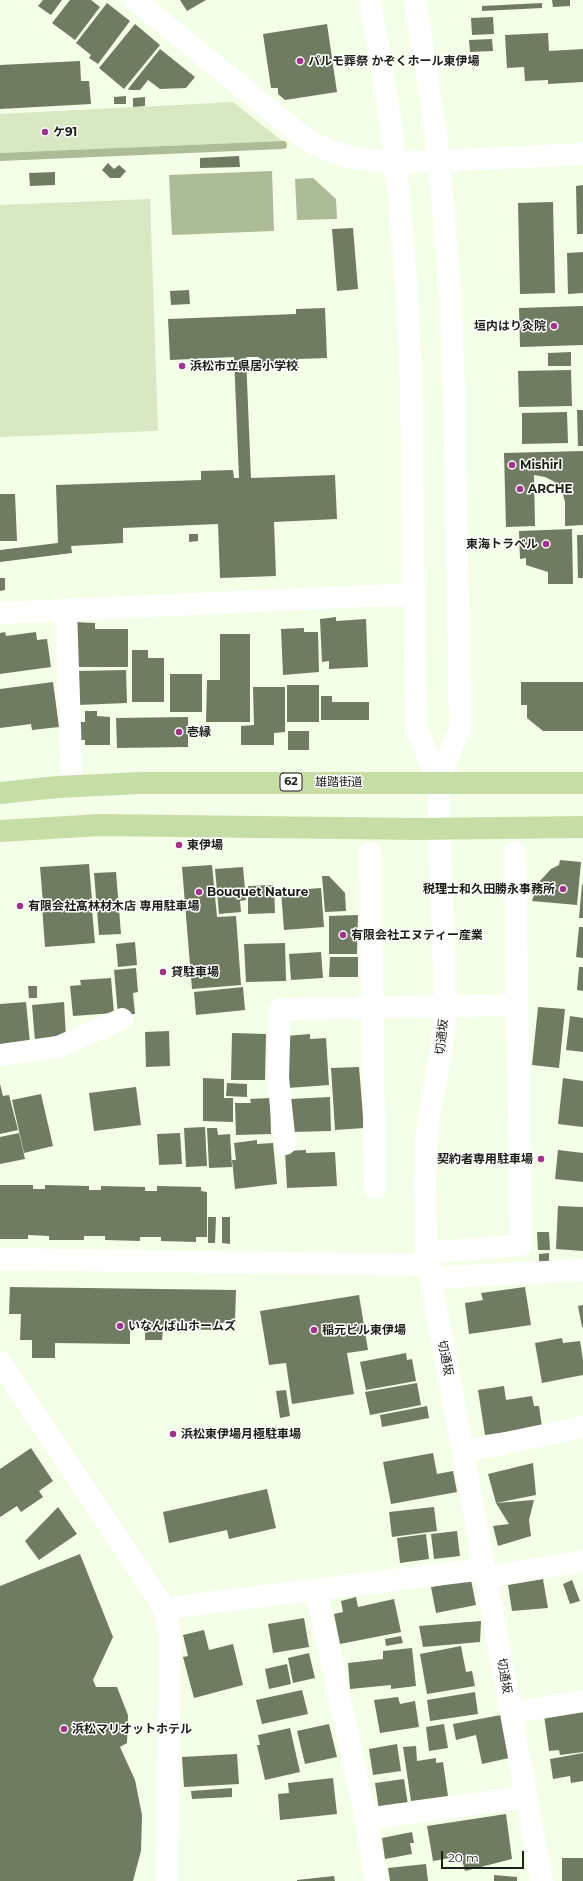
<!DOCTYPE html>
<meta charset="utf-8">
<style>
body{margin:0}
#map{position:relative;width:583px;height:1881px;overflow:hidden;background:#f3ffe6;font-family:Montserrat,sans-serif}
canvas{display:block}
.scale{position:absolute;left:441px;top:1851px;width:83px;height:18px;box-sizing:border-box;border:2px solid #1b2015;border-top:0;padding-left:5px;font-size:12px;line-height:14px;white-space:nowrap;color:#1b2015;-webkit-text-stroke:3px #fff;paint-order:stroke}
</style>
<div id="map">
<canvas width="583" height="1881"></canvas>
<div class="scale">20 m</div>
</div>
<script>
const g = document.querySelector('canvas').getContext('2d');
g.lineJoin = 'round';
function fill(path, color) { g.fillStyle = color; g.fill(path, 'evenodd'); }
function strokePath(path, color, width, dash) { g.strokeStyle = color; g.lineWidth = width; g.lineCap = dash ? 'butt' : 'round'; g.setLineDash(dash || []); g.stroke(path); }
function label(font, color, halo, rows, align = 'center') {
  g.font = font + ' Montserrat,"Noto Sans JP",sans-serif'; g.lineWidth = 3; g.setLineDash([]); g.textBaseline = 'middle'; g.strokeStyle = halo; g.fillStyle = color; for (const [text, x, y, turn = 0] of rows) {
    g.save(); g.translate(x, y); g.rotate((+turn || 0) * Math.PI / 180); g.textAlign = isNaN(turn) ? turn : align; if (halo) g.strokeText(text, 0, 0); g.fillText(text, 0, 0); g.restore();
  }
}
fill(new Path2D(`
 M233,102L282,141L0,153V114Z
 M150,199L158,431L0,437V205Z`), '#d7e8c2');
fill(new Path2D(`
 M272,171L274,231L172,235L169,175Z
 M313,178L336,199L337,219L297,220L295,179Z`), '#abbc97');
strokePath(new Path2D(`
 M0,157L283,145`), '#abbc97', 8);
fill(new Path2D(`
 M43,0H62L51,15L38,6Z
 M70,0H91L100,7L75,40L52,23Z
 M180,0H206L187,11Z
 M552,0H570V6L553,7Z
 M107,3L130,21L98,64L89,58L91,55L76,43Z
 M542,3V8L482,11V6Z
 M493,17L494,34L472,35L471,18Z
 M135,24L160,45L124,89L99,68Z
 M327,24L337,92L285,100L278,94V88H271L263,34Z
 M548,33L549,51L583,49V82L548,84V80L525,81L524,67L507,68L505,35Z
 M492,39L493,51L470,52L469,40Z
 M160,49L195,77L186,88L160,89L148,80L140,90H130L128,89Z
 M80,61L81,81H89L91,104L0,109V65Z
 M126,96V104H114V97Z
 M145,97V106L133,107V98Z
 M239,156L240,167L200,168V158Z
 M108,163L114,169L119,165L126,171L120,178H110L102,170Z
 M55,172V185L30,186L29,173Z
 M583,185V234H577L576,186Z
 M553,202L555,293L520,294L518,203Z
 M353,228L358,289L337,291L332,229Z
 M583,252V293L568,294L567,253Z
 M189,290L190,304L171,305L170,291Z
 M583,306V345L520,347L519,308Z
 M325,308L327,358L298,359L299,368L259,370V357H246L251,478L335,475L337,519L274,522L276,576L220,578L218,524L123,528V543L71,546L72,553L0,562V550L58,543L56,485L201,480V471L233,470L234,478H239L234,357L170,360L168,319L296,314V309Z
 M571,352V366H548V353Z
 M571,370L572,406L519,407L518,371Z
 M577,410H583V446H578Z
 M567,412L568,443L522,444V413Z
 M583,451V525L565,526V502L562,491L555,482L545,477L534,475L535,526L506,527L504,453Z
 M0,494H15L17,541H0Z
 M572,529L573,584H548V572L526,565V558L520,559L519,531Z
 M189,534H198V541L189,542Z
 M577,535H583V578H578Z
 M0,578H5V590L0,591Z
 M336,617V621L366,619L368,667L329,669V661L322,662L320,619Z
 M74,622L95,623V629H128V667H74Z
 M304,628V632H318L319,672L283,675L281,629Z
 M5,632L6,636L36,632L37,640L47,639L51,667L0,674V633Z
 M220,634H250V722H206L207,680H220Z
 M132,650H148V658H164V702H132Z
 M126,670L127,703L78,705L77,671Z
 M170,674H202V712H170Z
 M53,682L59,727L32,730L31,724L0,728V689Z
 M521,682H583V731H543L527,718V705H521Z
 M287,685H319V722H287Z
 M253,687H285V732L274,733V745H241V726L254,725Z
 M321,696H332V702H369V720H321Z
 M85,711H97V716L110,717V745H85V740H77V722H85Z
 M188,717V747L117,748L116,718Z
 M288,731H309V750H288Z
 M560,860L581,862L577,905L532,901L538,883L551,869L559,865Z
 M89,864L92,900L43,903L40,867Z
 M212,865L217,917L236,916L241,985L192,989L182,867Z
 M243,867L246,900L240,901L241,912L219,914L215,869Z
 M116,872L121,934L99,935L94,873Z
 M322,876H329L345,893L346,911L325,912Z
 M582,884L583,885V918H579Z
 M274,885L275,913L248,914V886Z
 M321,888L324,927L284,930L281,891Z
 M69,904L70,911L92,910L95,943L45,947L42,906Z
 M358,915L357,954H329V916Z
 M579,927H583V958L576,957Z
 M135,942L137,965L118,967L116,944Z
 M285,943L286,981L246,982L244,944Z
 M321,952L323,978L291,980L289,954Z
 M330,957H358V977H329Z
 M579,967H583V991L577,990Z
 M136,968L138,992L133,993L135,1014L118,1015L114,970Z
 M111,978L114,1013L73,1016L70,986L81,985L80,980Z
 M28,986H37V998H29Z
 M243,987L245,1010L196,1015L194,992Z
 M26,1002L30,1043L0,1045V1004Z
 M64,1002L66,1038L35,1041L32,1005Z
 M538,1007L565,1009L559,1068L532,1065Z
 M570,1016L583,1018V1052L566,1050Z
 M169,1031L170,1066L146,1067L145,1032Z
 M232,1033L266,1034L265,1080H231Z
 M310,1034V1039L326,1038L329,1085L288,1088L285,1036Z
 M359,1067L364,1128L335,1130L331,1068Z
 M203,1078L224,1079V1098H233V1122L203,1121Z
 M563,1078L583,1081V1127L558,1124Z
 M227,1083L247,1084V1097L226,1096Z
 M0,1084L3,1096L9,1095L18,1130L0,1134Z
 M136,1087L141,1125L94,1131L89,1093Z
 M41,1094L53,1146L24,1153L12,1100Z
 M330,1097L331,1131L292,1132L291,1099Z
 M270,1098L271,1134L236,1135L235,1103H251L250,1099Z
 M205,1127L207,1166L186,1167L184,1128Z
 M207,1128H217L218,1135L230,1134L232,1167L209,1168Z
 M19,1133L25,1159L0,1164V1137Z
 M180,1133L182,1164L159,1165L157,1134Z
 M257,1140V1144L273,1143L277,1184L235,1189L232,1160H236L234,1143Z
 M306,1150V1153L335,1152L337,1186L287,1188L285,1151Z
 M558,1150L583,1153V1182L555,1179Z
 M0,1185H33V1189H45V1185L89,1186V1190H101V1186L145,1187V1191H157V1186L201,1187V1191L207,1192V1237H196V1242L161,1241V1237H140V1241L105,1240V1236H84V1240H49V1236L28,1235V1239H0Z
 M558,1206L583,1207V1251L556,1249Z
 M208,1217H216L215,1243H208Z
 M222,1217H230V1244L222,1243Z
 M537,1232H549L550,1250H538Z
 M549,1253V1264L539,1265V1254Z
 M10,1287L236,1290L235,1322L220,1323V1330L163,1329L162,1340H145V1329L130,1328V1344L55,1343V1358H32V1340H20L21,1314H9Z
 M525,1287L531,1325L469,1334L465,1303L483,1300L481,1293Z
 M359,1295L368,1350L347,1353L354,1394L292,1404L286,1363L269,1365L260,1311Z
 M583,1305V1327H582L578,1306Z
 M562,1338L563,1343L580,1341L583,1360V1375L542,1383L535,1343Z
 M406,1353L407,1360L412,1359L416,1381L366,1390L360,1362Z
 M417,1383L421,1405L370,1415L365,1392Z
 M504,1386L506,1400L532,1396L534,1406H539L542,1427L485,1435L478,1390Z
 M286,1390L290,1416L280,1418L276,1391Z
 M427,1406L429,1418L382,1427L380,1415Z
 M31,1448L53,1481L39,1491L43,1497L21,1512L17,1506L0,1517V1469Z
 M433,1453L437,1474L453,1471L457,1492L391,1504L383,1462Z
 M533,1463L536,1495L496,1503L488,1474Z
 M267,1489L276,1528L229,1539L227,1530L169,1543L163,1512Z
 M534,1500L529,1520L531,1536L498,1546L493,1526L509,1524L496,1503Z
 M58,1507L77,1534L39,1560L25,1541Z
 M434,1507L437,1531L392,1537L389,1512Z
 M457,1531L460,1556L434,1559L431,1534Z
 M426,1534L429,1559L400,1563L397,1538Z
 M80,1554L113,1637L93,1680L96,1687H117L128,1715L127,1743L120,1747L135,1780L142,1815L141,1851L133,1881H0V1586Z
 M543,1579L548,1608L512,1611L508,1585Z
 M471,1580L476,1605L436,1613L431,1587Z
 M572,1580L580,1601L570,1604L563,1584Z
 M356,1597L358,1607L394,1599L401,1632L340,1644L334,1614L343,1612L341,1601Z
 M304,1618L309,1647L273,1653L268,1624Z
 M481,1621L480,1642L423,1647L419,1626Z
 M204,1630L209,1650L233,1644L243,1685L194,1698L183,1657L188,1656L183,1635Z
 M401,1636L403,1643L386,1646L385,1639Z
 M461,1646L466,1672L472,1671L475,1686L427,1694L420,1654Z
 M412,1648L416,1686L391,1689V1685L350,1689L348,1663L383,1659V1651Z
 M309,1653L315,1678L293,1683L288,1658Z
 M287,1664L291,1684L269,1689L265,1669Z
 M302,1690L308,1714L262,1724L256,1700Z
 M475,1692L478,1714L430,1721L427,1700Z
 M398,1697L400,1704L415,1701L419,1727L380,1733L374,1700Z
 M583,1711V1752L560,1755L559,1750L549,1751L544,1715Z
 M501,1715L509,1758L482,1764L476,1735L456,1740L453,1724Z
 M329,1724L337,1757L305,1764L297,1731Z
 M444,1724L448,1748L429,1751L426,1727Z
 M290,1728L300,1772L265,1780L257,1745H260L258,1735Z
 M397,1744L401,1771L373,1775L369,1749Z
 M416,1746L417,1761L436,1758V1763L443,1762L448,1796L411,1801L403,1747Z
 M583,1753V1781L571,1783L570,1776L553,1779L550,1759Z
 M237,1754L239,1784L184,1787L182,1757Z
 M333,1778L337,1814L280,1820L278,1794L289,1793L288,1783Z
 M404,1779L408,1805L379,1810L375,1783Z
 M232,1788V1797L192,1799L191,1791Z
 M506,1814L512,1859L465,1871L461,1856L433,1861L427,1826Z
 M412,1832L414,1843H410L412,1854L385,1859L382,1838Z
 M562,1858H583V1881H562Z
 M426,1864L428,1881H390L388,1868Z
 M494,1875L517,1877V1881H494Z
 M334,1876L335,1881H297V1880Z`), '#707c61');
strokePath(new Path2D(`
 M135,0L303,137C334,157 359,159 395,163
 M66,611L72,786
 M0,613L366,596L414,595
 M438,782L445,1007L441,1051L429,1117L426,1139L425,1183L426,1253L542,1881
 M370,853L375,1188
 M0,1055L58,1047L122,1019
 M285,1144L278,1078L280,1009L517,1005
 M426,1253L521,1245L515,852
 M0,1259L428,1265
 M430,1278L583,1270
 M0,1362L157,1596C165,1610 169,1622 170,1639L167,1881
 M463,1452L583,1427
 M486,1577L583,1561
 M316,1590L366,1819L376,1881
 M165,1611L182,1606L484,1569
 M511,1713L583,1701
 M366,1819L526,1797`), '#fff', 22);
strokePath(new Path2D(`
 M370,0L390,118L399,195L407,292L411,388L416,727L438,782
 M415,0L437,141L450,289L454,387L460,727L438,782
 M395,163L583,154`), '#fff', 22);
strokePath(new Path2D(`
 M0,793L57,787L140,783H583
 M0,831L100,825L418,829L583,827`), '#c7dda6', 22);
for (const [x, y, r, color] of [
 [300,61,4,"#a4318c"],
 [45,132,4,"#a4318c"],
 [554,326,4,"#a4318c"],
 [182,366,4,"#a4318c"],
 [512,465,4,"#a4318c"],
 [520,489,4,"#a4318c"],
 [546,544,4,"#a4318c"],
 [179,732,4,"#a4318c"],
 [179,845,4,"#a4318c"],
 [563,889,4,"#a4318c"],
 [199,892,4,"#a4318c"],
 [20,906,4,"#a4318c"],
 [343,935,4,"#a4318c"],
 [163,972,4,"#a4318c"],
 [541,1159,4,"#a4318c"],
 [120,1326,4,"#a4318c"],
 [314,1330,4,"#a4318c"],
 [173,1434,4,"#a4318c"],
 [64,1729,4,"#a4318c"]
]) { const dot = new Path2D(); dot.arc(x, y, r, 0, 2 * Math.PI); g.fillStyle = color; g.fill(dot); strokePath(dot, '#fff', 1.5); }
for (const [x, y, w] of [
 [291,782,22]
]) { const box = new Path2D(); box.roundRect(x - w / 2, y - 9, w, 18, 3); g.fillStyle = '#fff'; g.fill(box); strokePath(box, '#1b2015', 1); }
label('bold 11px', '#1b2015', null, [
 ["62",291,782]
]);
label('bold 12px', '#1b2015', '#fff', [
 ["パルモ葬祭 かぞくホール東伊場",308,61],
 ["ケ91",53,132],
 ["垣内はり灸院",546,326,"right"],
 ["浜松市立県居小学校",190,366],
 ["Mishirl",520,465],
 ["ARCHE",528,489],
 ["東海トラベル",538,544,"right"],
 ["壱縁",187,732],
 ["東伊場",187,845],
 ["税理士和久田勝永事務所",555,889,"right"],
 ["Bouquet Nature",207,892],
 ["有限会社髙林材木店 専用駐車場",28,906],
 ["有限会社エヌティー産業",351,935],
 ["貸駐車場",171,972],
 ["契約者専用駐車場",533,1159,"right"],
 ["いなんば山ホームズ",128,1326],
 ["稲元ビル東伊場",322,1330],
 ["浜松東伊場月極駐車場",181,1434],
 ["浜松マリオットホテル",72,1729]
], 'left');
label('12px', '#1b2015', '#fff', [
 ["雄踏街道",339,782],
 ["切通坂",442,1037,-84],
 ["切通坂",445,1358,79],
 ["切通坂",504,1676,80]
]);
</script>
